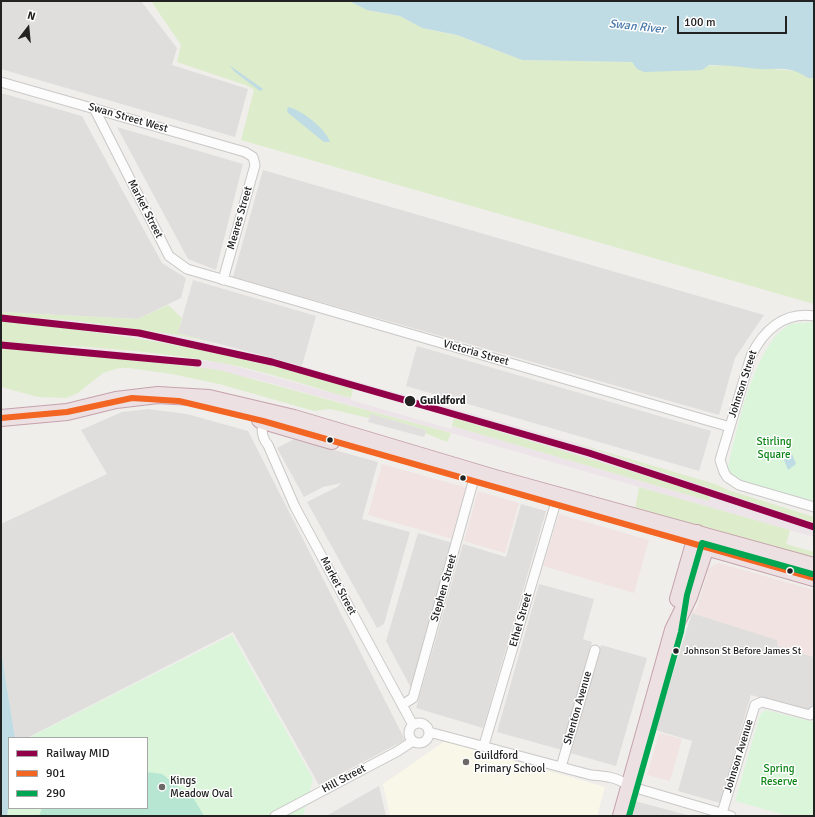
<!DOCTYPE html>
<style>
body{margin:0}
#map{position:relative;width:815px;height:817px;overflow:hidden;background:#f0eeeb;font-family:Signika,sans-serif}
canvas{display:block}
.frame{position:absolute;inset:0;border:2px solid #222;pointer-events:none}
.legend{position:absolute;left:8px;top:737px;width:140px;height:72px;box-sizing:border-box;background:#fff;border:1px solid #a7a7a7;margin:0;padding:5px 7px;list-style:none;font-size:12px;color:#222}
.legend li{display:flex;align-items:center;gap:8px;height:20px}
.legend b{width:20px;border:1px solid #a7a7a7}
.north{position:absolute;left:8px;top:8px;width:40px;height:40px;-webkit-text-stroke:3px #fff;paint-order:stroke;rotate:16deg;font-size:11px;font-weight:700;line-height:16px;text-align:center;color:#222}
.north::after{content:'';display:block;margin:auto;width:14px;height:18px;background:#222;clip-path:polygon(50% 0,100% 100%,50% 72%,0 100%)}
.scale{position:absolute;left:677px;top:16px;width:110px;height:18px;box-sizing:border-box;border:2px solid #222;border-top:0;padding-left:5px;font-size:12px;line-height:14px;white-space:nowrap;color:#222;-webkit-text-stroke:3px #fff;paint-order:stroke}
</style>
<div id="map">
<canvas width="815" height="817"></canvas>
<div class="frame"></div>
<ul class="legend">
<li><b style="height:5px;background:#910048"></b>Railway MID</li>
<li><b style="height:5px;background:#f26522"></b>901</li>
<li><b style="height:5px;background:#00a651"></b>290</li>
</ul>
<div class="north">N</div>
<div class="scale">100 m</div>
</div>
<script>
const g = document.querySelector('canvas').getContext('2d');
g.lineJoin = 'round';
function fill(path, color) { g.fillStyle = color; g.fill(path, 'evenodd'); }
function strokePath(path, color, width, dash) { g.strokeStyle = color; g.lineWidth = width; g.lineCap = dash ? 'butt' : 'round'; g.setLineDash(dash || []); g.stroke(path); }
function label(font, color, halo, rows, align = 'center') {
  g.font = font + ' Signika,sans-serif'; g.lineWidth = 3; g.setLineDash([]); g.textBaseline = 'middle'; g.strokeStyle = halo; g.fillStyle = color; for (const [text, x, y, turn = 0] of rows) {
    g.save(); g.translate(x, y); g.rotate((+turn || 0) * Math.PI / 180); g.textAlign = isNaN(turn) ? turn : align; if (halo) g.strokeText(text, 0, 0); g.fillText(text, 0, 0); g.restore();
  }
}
fill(new Path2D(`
 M1,1H141L177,48L172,65L248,89L235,137L1,69Z
 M1,93L82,116L162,263L186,278L181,298L138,319L1,312Z
 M117,127L243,164L216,270L188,259Z
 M263,170L764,315L735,358L719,415L233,277Z
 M148,409L187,414L248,431L405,740L319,785L233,632L27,738H15L1,650V524L107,474L81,430L122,412Z
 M294,439L378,462L362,519L410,532L384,624L377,628L307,502L337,487L342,483L323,487L304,497L277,448Z
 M521,504L546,511L483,728L416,708L463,544L506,557Z
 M418,533L453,543L411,688L386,641Z
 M539,584L594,599L583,639L592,642L562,750L497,732Z
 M692,613L778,640V646L814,657V701L811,712L751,695L720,803L678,791L692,741L655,730Z
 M601,645L647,658L616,766L570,753Z
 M379,786L386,816H326Z
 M635,801L691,816H631Z`), '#dfdedc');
fill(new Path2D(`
 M382,464L468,488L453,539L368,515Z
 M478,491L519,503L505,553L464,541Z
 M559,514L649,540L634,593L543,566Z
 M719,563L814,590V657L778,646L777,640L692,613L697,607L709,568Z
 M659,733L682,739L670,781L647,775Z`), '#f1e3e1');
fill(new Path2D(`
 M1,316L71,320L177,335L302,366L569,441L724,492L814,523V537L451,433L252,378L1,348V343L103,349L223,363L351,398V400L451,429L452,426L709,501L710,496L454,418L455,416L354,387L353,389L299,373L191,347L101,332L1,321Z`), '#ede4e9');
fill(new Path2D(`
 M445,741L605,787L597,816H390L383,784Z`), '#f8f7e8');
fill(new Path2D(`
 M151,1H349L367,10L400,16L422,28L456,35L522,60L632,62L637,69L727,65L798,71L808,78H814V304L241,140L254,90L248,86L177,62L181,45Z
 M168,305L182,318L178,333L220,344L177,335L71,320L1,316V312L138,319Z
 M1,321C107,332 210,347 313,377C322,380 347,385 353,390L351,398C308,386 265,371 222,363C149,350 74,345 1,343Z
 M1,348L129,359L219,370L451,433L447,442L425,433L426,430L371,414L369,418L330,409L314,411L223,385L172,374L128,368H119L103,373L78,393L66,398L38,397L1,387Z
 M454,418L683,487L710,496L709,501L452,426Z
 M569,441L715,484L728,490L814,517V523Z
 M639,487L790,530L786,544L814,552L811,558L635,509Z`), '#ddeccb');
fill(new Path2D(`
 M814,322V501L738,480L728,469C736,430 754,348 787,326C793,322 807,323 814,322Z
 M232,635L313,779L303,816H7L9,804V808H147V738H28Z
 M765,710L814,722V816H789L735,801L760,715Z`), '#daf5da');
fill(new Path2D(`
 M147,772L162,774L194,799L204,816H39L42,808H147Z`), '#b7e6d2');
fill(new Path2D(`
 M193,280L316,316L302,366L178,333Z
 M417,346L711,431L699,471L406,386Z
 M371,414L426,430L424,437L368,422Z`), '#e0dfde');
fill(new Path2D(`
 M349,1H814V78H808C786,63 773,72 750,68C736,66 723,65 709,65L702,70L644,72L637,69L632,62L522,60L457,35L422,28L400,16L367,10Z
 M229,65L263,89L260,91L235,72Z
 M288,107C302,110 326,129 330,142H324L287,112Z
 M792,454L796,464L788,470L784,460Z
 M1,650L15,738H9V804L7,816H1Z`), '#bfdbe3');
const street = new Path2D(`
 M1,82L245,152L253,157L255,165L223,280
 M94,108L169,256L187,269L730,427
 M814,316C784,311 763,331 751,356L720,460L724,472L727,477L739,485L814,507
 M264,417C261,427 261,437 268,445L295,507L413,725
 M402,705L413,698L473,482L472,475L467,472
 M409 733a10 10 0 1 1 20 0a10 10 0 1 1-20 0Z
 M429,732L591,775C605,776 617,777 629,786L731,816
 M484,745L558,495
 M561,767L595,650
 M722,813L755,705L762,702L810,715L814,711
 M275,816L398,751L413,741`);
const highway = new Path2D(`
 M1,418L67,412L116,400L158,395L209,398L294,418L495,478L814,566
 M260,420L332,441
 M706,547L814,578
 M678,599L697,533
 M621,816L673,630L689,597L709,538`);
strokePath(street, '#c9c8c7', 11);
strokePath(highway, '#c5a2ac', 18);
strokePath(street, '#fdfcfc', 9);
strokePath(highway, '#ece0e2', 16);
strokePath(new Path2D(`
 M1,418L67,412L132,398L179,401L263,421L814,578`), '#f26522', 6);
strokePath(new Path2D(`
 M629,816L681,632L687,595L702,543L812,574`), '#00a651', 6);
strokePath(new Path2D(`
 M1,318L139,333L272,362L589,453L814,527
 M1,345L198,363`), '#910048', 7);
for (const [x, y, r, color] of [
 [410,401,6,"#222"],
 [330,440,3.5,"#222"],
 [463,478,3.5,"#222"],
 [790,571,3.5,"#222"],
 [676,651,3.5,"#222"],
 [466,762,4,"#6a6968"],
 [162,787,4,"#6a6968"]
]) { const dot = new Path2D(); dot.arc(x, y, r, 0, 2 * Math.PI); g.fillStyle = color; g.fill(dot); strokePath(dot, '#fff', 1.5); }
label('10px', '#222', '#fff', [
 ["Johnson St Before James St",684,651]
], 'left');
label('11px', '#222', '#fff', [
 ["Swan Street West",128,118,16],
 ["Market Street",145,209,63],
 ["Meares Street",240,218,-74],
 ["Victoria Street",476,353,16],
 ["Johnson Street",743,384,-72],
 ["Market Street",338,586,62],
 ["Stephen Street",444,588,-74],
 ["Ethel Street",521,620,-74],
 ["Shenton Avenue",578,708,-74],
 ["Johnson Avenue",739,756,-73],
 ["Hill Street",344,779,-28]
]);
label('bold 11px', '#222', '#fff', [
 ["Guildford",420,401]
], 'left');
label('11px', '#0c8416', '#fff', [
 ["Stirling",774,442],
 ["Square",774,455],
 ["Spring",779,769],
 ["Reserve",779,782]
]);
label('11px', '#222', '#fff', [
 ["Guildford",474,756],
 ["Primary School",474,769],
 ["Kings",170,781],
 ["Meadow Oval",170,794]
], 'left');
label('italic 12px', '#4a7aab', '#fff', [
 ["Swan River",637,27,6]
]);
</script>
